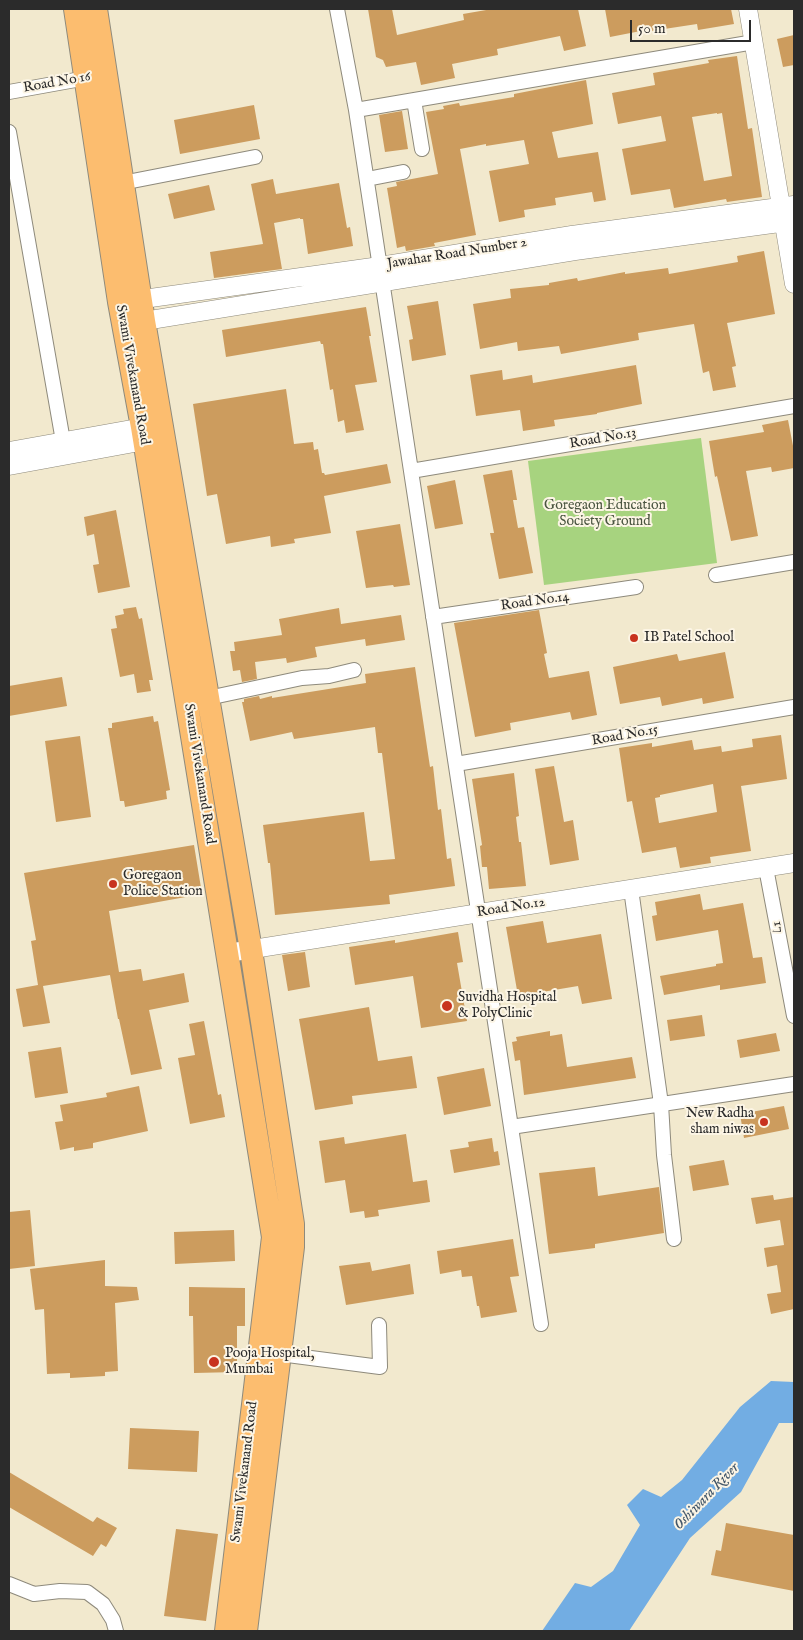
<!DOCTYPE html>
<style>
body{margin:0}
#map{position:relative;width:803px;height:1640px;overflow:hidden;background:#f2e9ce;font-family:"IM FELL English",serif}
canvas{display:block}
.frame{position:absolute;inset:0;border:10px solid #2b2b2b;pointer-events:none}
.scale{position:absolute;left:630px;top:20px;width:121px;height:22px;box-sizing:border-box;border:2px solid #2b2b2b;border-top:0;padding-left:6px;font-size:15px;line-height:18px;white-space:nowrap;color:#2b2b2b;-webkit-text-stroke:4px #fcf5e5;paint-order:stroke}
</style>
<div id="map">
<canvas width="803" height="1640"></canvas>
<div class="frame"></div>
<div class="scale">50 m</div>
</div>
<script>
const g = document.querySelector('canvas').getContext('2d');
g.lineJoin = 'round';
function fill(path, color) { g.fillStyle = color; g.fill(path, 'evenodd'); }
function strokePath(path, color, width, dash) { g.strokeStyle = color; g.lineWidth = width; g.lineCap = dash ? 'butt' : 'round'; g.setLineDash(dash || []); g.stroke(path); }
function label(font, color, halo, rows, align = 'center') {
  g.font = font + ' "IM FELL English",serif'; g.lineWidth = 4; g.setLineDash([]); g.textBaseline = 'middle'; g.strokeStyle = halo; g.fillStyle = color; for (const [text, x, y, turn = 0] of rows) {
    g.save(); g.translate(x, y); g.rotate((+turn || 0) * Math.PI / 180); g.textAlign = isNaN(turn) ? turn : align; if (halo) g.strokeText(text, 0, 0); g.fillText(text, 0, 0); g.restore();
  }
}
fill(new Path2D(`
 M701,438L717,563L544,585L528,461Z`), '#a7d37f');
fill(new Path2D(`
 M771,1381L794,1382V1423H779L741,1492L690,1538L629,1631H542L575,1583L591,1587L613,1571L640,1525L627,1505L643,1489L661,1497L682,1480L740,1407Z`), '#72ade3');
fill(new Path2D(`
 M368,9H392L397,35L464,20L463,14L492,9H578L586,46L564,51L560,36L497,49L498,55L452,64L455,78L421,85L416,62L386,67L383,60L376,57Z
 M605,9H731L734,24L698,30L697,24L651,31V29L610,37Z
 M794,35V65L783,67L777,39Z
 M737,56L748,129L752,128L762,197L727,202L726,199L674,208L670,189L631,195L622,149L666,141L661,116L618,124L612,93L655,85L653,73L709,63L708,60ZM717,113V114L722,113L732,176L704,181L692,117Z
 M586,80L593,124L552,132L558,158L598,152L606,200L594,202L592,192L555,198L556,205L524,210L525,217L499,222L489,171L529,164L524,140L486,146V144L460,149L476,235L434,243L435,246L406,251L405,246L397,248L387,188L397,186L396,182L438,174L426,112L444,109L443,106L459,103L460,106L514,97V94Z
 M254,105L260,139L180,154L174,120Z
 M402,111L408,149L385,152L379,115Z
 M273,179L276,194L339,183L347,228L350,227L353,246L308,254L303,219H300V218L274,223L282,269L214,278L210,252L263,244L251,184Z
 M209,185L215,210L174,219L168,194Z
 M764,251L775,314L727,323L736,366L732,367L736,387L713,391L709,371L703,373L694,324L638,333L639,340L561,354L559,346L518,351L517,342L480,349L473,304L511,298L510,289L549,285V283L577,278L578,281L625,272V274L668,268L669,274L738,262L737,256Z
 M438,301L446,355L412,361L409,340L413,339L407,306Z
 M366,307L371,336H369L377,382L355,385L364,430L346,433L344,420L338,422L333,389L330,390L323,344H321L320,341L226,357L222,330Z
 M636,365L642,404L597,413V414L554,420L555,426L523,431L520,410L476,416L470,375L502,370L503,380L532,375L533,383Z
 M286,389L294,444L313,442L314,450L318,449L322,473H324L325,475L387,464L391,483L324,496L331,533L294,539L295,543L271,547L270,536L226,544L217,494L207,496L193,404Z
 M788,420L794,451V468L772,472L771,467L746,471L758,536L731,541L717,476L715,477L709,441L764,432L762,425Z
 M512,470L517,500H513L518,528L524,527L533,573L499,579L490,533H494L483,475Z
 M455,480L463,524L435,529L427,486Z
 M116,510L130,587L98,593L93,565L99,564L94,534L87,536L84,517Z
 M400,524L410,585L394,587L393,585L366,588L356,531Z
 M136,607L139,619L142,618L153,680H149L151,691L137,693L134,674L120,677L111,629L117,628L115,616L124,614L123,609Z
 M339,608L341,624L401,615L405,640L366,646L365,639L315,647L317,657L287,663L286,658L255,662L257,679L242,682L240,670L233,671L230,651H235L234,642L282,635L279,619Z
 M539,610L547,653L544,654L549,678L589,671L597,715L572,720L570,712L510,723L511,730L475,737L454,623Z
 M725,652L734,698L703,704L702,698L662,706L660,697L620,704L613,667L677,654L679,661Z
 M415,667L430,767L433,766L438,810L441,809L447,859L451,858L455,886L389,895L390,904L275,915L270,863H268L263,825L364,812L370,861L395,859L382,753H378L375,727L294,739L292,732L250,741L242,702H244V699L259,696L260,699L272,696V698L366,683L365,674Z
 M62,677L67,706L9,716V686Z
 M153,716L154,722L158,721L170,790L166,791L167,799L125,807L124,801H120L108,728H112V723Z
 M781,735L787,779L741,786L751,851L710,857L711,863L680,868L676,847L642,853L632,801L627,802L619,748L652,743V747L692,740L694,750L721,746L722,752L753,747L752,739ZM713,784L717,812L659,823L655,798L660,797V795Z
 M80,736L91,817L56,822L45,741Z
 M554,766L564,822L573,820L579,860L550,865L535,769Z
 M514,773L519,816L516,817L519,842H521L526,886L489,889L487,867H482L480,846L482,845L472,779Z
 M194,845L202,894L109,911L119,972L141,969L143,981L184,973L189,1002L149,1010L162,1069L131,1075L119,1019H118L110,975L43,986L50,1023L23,1027L16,989L38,985L31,941L36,940L24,873Z
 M700,894L703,910L743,903L753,958L762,957L766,983L720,990V985L664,995L660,976L716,966V964L723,963L718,930L656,941L652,916L657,915L655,902Z
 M543,921L547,943L601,934L612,999L582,1004L578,986L518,996L506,927Z
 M458,932L463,962L457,963L467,1021L421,1028L413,976L355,985L349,947L395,940V943Z
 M305,952L310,987L288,991L282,955Z
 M369,1007L378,1061L412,1056L417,1088L352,1096L353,1104L315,1110L299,1019Z
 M702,1015L705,1036L670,1041L667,1020Z
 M204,1021L218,1095L221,1094L225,1117L190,1124L178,1058L195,1055L189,1024Z
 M550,1031V1036L562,1034L567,1067L632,1057L636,1078L524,1095L520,1060L515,1061L512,1042L517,1041L516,1037Z
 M776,1033L780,1051L740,1058L737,1040Z
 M61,1047L68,1093L35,1098L28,1052Z
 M484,1068L491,1106L444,1115L437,1077Z
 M139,1086L148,1131L93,1143V1148L74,1151V1147L60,1150L55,1122L63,1121L60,1105L107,1097L106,1093Z
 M784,1106L789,1129L744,1138L740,1114Z
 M406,1134L413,1182L427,1180L430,1202L378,1210L379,1216L365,1218L364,1211L350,1213L345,1180L325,1183L319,1141L344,1137L345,1144Z
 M492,1138L494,1152L498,1151L500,1165L454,1173L450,1150L469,1147L468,1142Z
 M724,1160L729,1185L693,1191L689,1166Z
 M595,1167L598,1196L659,1187L664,1233L595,1244V1248L549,1254L539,1173Z
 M773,1195L774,1200L794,1197V1309L771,1314L767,1294L781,1292L777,1265L767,1267L764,1248L784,1245L780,1220L756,1224L751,1198Z
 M30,1210L35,1266L9,1269V1212Z
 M234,1230L235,1261L175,1264L174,1232Z
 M513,1239L519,1276L510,1277L517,1312L481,1318L479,1306H477L472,1276L462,1277L461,1270L440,1274L437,1251Z
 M105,1260V1286L137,1287L139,1300L115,1303L118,1371L105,1372V1376L70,1378V1373L47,1374L44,1309L35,1310L30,1269Z
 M370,1262L372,1271L410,1264L414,1294L346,1305L339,1266Z
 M189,1287L245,1288V1326H237V1372L194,1373L193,1316H189Z
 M130,1428L199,1431L197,1472L128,1469Z
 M9,1472L93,1522L97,1517L117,1528L106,1547L101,1544L93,1556L9,1507Z
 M726,1523L794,1535V1591L711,1575L716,1550L721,1551Z
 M176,1529L218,1534L206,1621L164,1616Z`), '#cc9c5e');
const minor = new Path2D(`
 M337,9L356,110L541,1324
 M9,92L92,77
 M414,100L422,149
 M356,110L754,42
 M9,132L63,441
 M367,179L403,172
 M122,183L255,157
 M411,471L794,406
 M716,575L794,562
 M433,617L636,587
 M208,698L302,678L329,676L354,670
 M456,764L794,707
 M766,868L794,1016
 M631,889L661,1104L664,1155L674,1239
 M511,1127L794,1084
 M280,1354L380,1367L379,1325
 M9,1584L34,1594L60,1591L87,1592L103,1604L113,1620L116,1631`);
const tertiary = new Path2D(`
 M748,9L794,284
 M129,301L380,266L572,235L794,205
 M132,323L575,251L794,221
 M9,451L154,425
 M9,466L156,439
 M228,953L794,863`);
const primary = new Path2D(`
 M75,9L119,302L142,427L273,1237L226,1631
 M96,9L144,321L251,950L293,1224V1247L246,1631`);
strokePath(minor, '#8e8a7c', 16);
strokePath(tertiary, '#8e8a7c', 19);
strokePath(primary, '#8e8a7c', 24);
strokePath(minor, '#fff', 14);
strokePath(tertiary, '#fff', 18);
strokePath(primary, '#fcbd6f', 22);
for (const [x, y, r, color] of [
 [634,638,5,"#c8321e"],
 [113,884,5,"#c8321e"],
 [447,1006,6,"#c8321e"],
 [764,1122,5,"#c8321e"],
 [214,1362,6,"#c8321e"]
]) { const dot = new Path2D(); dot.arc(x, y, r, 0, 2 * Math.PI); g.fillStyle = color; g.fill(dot); strokePath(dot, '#fcf5e5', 2); }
label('14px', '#2b2b2b', '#fcf5e5', [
 ["Road No 16",57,83,-10],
 ["Jawahar Road Number 2",457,254,-9],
 ["Swami Vivekanand Road",132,375,80],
 ["Road No.13",603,439,-10],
 ["Road No.14",535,602,-8],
 ["Road No.15",625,736,-10],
 ["Swami Vivekanand Road",199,774,81],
 ["Road No.12",511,908,-9],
 ["17",778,927,79],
 ["Swami Vivekanand Road",245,1472,-83]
]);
label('14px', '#4a5540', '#fcf5e5', [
 ["Goregaon Education",605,506],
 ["Society Ground",605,522]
]);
label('14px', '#2b2b2b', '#fcf5e5', [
 ["IB Patel School",644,638],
 ["Goregaon",123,876],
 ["Police Station",123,892],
 ["Suvidha Hospital",458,998],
 ["& PolyClinic",458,1014],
 ["New Radha",754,1114,"right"],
 ["sham niwas",754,1130,"right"],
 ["Pooja Hospital,",225,1354],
 ["Mumbai",225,1370]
], 'left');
label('italic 15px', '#44586b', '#fcf5e5', [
 ["Oshiwara River",707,1497,-46]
]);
</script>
